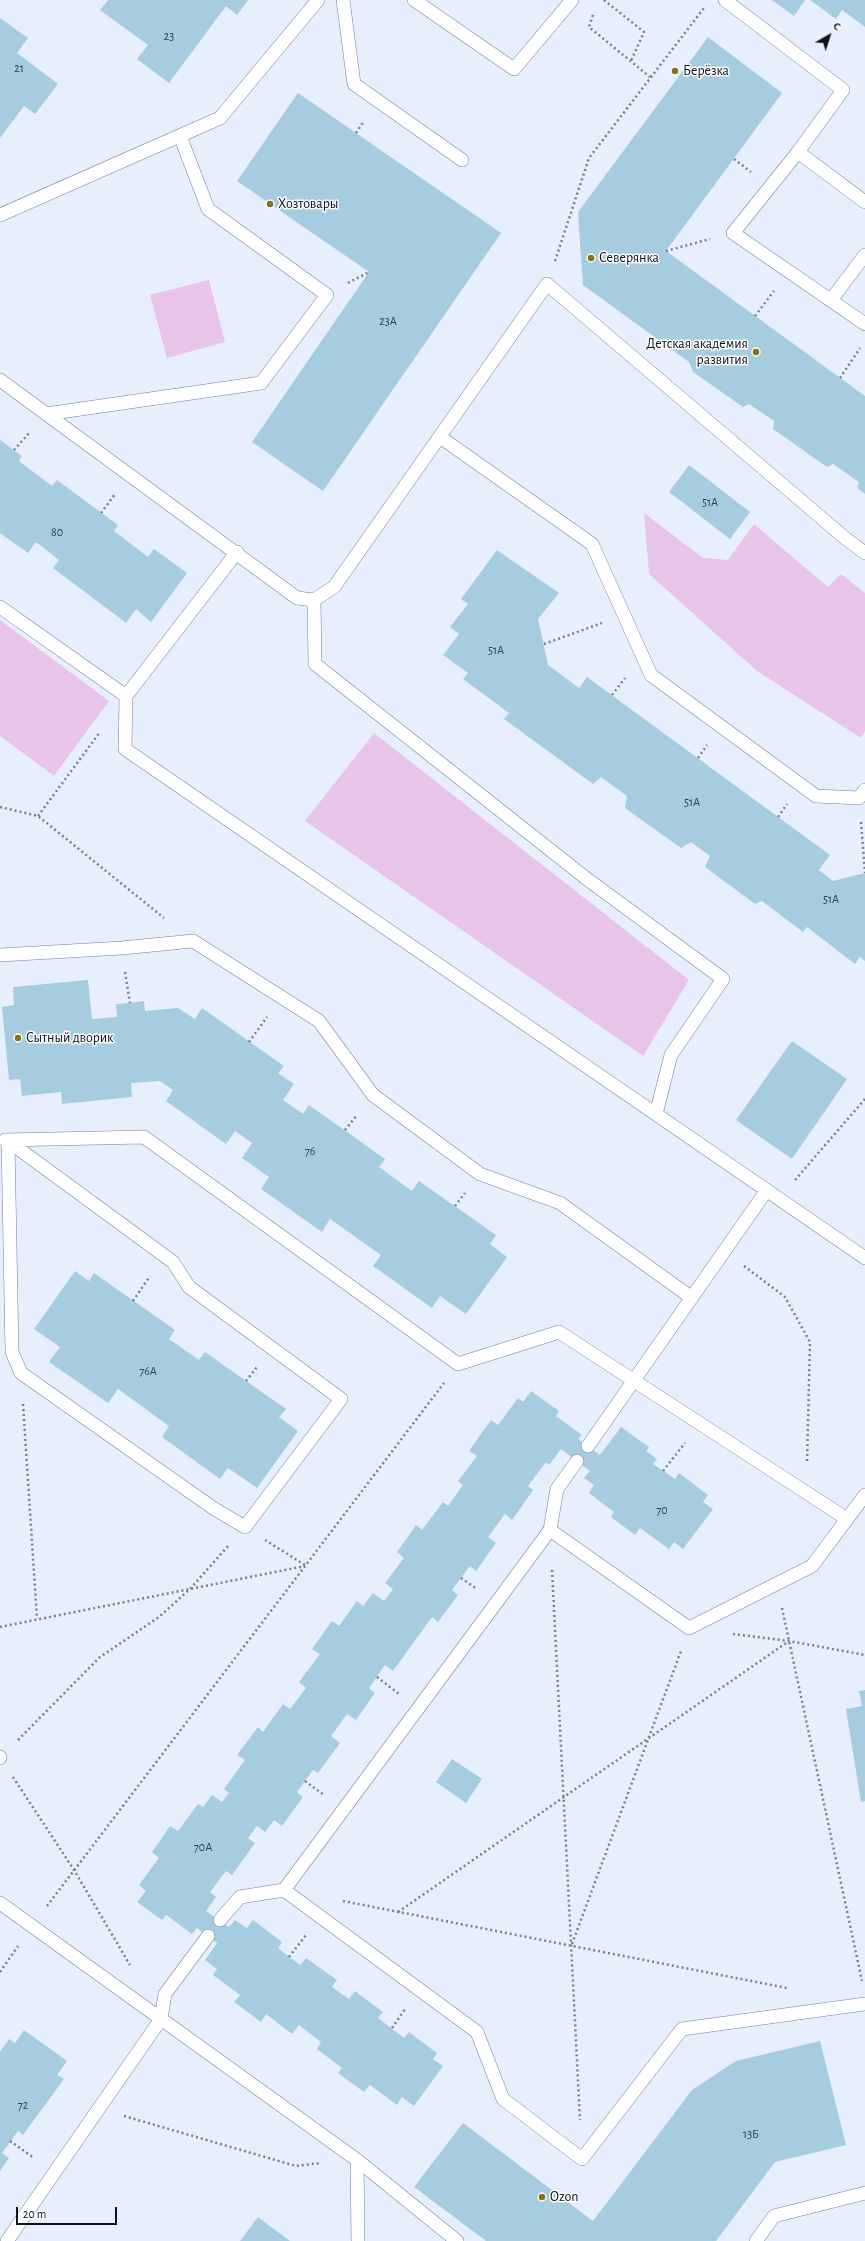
<!DOCTYPE html>
<meta charset="utf-8">
<style>
body{margin:0}
#map{position:relative;width:865px;height:2241px;overflow:hidden;background:#e7effc;font-family:"Alegreya Sans",sans-serif}
canvas{display:block}
.north{position:absolute;left:809px;top:16px;width:40px;height:40px;-webkit-text-stroke:3px #fcfcfc;paint-order:stroke;rotate:39deg;font-size:11px;font-weight:700;line-height:16px;text-align:center;color:#0b121c}
.north::after{content:'';display:block;margin:auto;width:14px;height:18px;background:#0b121c;clip-path:polygon(50% 0,100% 100%,50% 72%,0 100%)}
.scale{position:absolute;left:16px;top:2207px;width:101px;height:18px;box-sizing:border-box;border:2px solid #0b121c;border-top:0;padding-left:5px;font-size:12px;line-height:14px;white-space:nowrap;color:#0b121c;-webkit-text-stroke:3px #fcfcfc;paint-order:stroke}
</style>
<div id="map">
<canvas width="865" height="2241"></canvas>
<div class="north">С</div>
<div class="scale">20 m</div>
</div>
<script>
const g = document.querySelector('canvas').getContext('2d');
g.lineJoin = 'round';
function fill(path, color) { g.fillStyle = color; g.fill(path, 'evenodd'); }
function strokePath(path, color, width, dash) { g.strokeStyle = color; g.lineWidth = width; g.lineCap = dash ? 'butt' : 'round'; g.setLineDash(dash || []); g.stroke(path); }
function label(font, color, halo, rows, align = 'center') {
  g.font = font + ' "Alegreya Sans",sans-serif'; g.lineWidth = 3; g.setLineDash([]); g.textBaseline = 'middle'; g.strokeStyle = halo; g.fillStyle = color; for (const [text, x, y, turn = 0] of rows) {
    g.save(); g.translate(x, y); g.rotate((+turn || 0) * Math.PI / 180); g.textAlign = isNaN(turn) ? turn : align; if (halo) g.strokeText(text, 0, 0); g.fillText(text, 0, 0); g.restore();
  }
}
fill(new Path2D(`
 M209,280L225,342L167,358L150,295Z
 M644,513L703,558L728,560L754,524L828,587L841,574L865,593V731L861,738L757,671L649,574Z
 M0,620L109,701L54,776L0,736Z
 M374,733L689,980L643,1056L305,821Z`), '#e7c4e8');
fill(new Path2D(`
 M108,0H248L237,15L226,6L169,83L137,59L148,45L100,10Z
 M772,0H805L794,16Z
 M810,0H865V27L842,10L836,19Z
 M0,18L28,38L17,53L58,84L35,114L24,106L0,138Z
 M708,37L782,93L666,251L865,396V494L857,488L859,482L833,464L827,467L773,429L774,421L749,404L743,407L693,372L689,362L583,285L578,212Z
 M298,93L501,233L323,491L252,442L369,272L237,181Z
 M0,440L22,456L19,461L52,486L57,480L118,525L114,531L148,557L154,549L187,573L151,622L136,609L126,623L53,568L59,560L36,542L28,553L0,533Z
 M689,465L750,512L730,539L669,492Z
 M497,550L559,593L538,619L548,665L579,688L587,677L830,855L819,870L833,881L865,873V961L860,957L855,964L807,927L803,932L762,901L755,904L705,867L710,856L691,842L681,848L625,808L627,796L601,777L593,784L504,719L509,713L463,679L468,673L443,655L459,634L450,627L468,604L461,599Z
 M88,980L92,1019L117,1017L116,1004L130,1003L144,1001L145,1011L178,1008L195,1019L202,1008L284,1066L278,1073L294,1084L283,1100L303,1114L309,1105L385,1159L379,1167L412,1191L419,1181L496,1235L490,1244L507,1257L466,1314L440,1296L432,1308L373,1266L381,1255L330,1219L322,1232L261,1189L269,1177L242,1158L252,1143L235,1131L226,1144L166,1101L173,1090L160,1081L131,1083L132,1097L62,1104L61,1092L22,1096L20,1079L9,1080L2,1007L14,1005L13,987Z
 M792,1041L847,1079L792,1159L736,1120Z
 M75,1271L89,1281L94,1273L175,1330L169,1339L199,1360L205,1352L286,1409L279,1417L298,1431L257,1488L228,1468L220,1479L162,1437L169,1426L118,1389L108,1403L49,1362L60,1347L34,1329Z
 M531,1391L559,1411L556,1416L582,1435L578,1439L600,1455L621,1427L649,1447L646,1451L657,1459L653,1464L675,1479L679,1473L708,1495L703,1502L713,1509L683,1549L674,1542L669,1549L640,1528L635,1535L611,1517L614,1512L589,1493L594,1485L584,1478L590,1471L561,1449L549,1465L546,1462L528,1486L533,1490L512,1520L505,1514L488,1537L496,1543L476,1571L470,1566L452,1590L458,1595L438,1622L432,1617L393,1671L385,1665L369,1688L375,1693L356,1720L347,1714L331,1736L340,1743L318,1773L313,1770L297,1792L303,1797L282,1826L274,1820L265,1832L257,1826L248,1838L255,1843L232,1875L226,1871L210,1892L216,1897L206,1911L229,1927L235,1920L247,1928L253,1920L282,1942L278,1948L300,1965L306,1958L337,1980L332,1987L349,1999L355,1991L383,2012L378,2018L404,2038L409,2032L437,2053L433,2059L443,2066L414,2106L402,2097L397,2105L370,2085L364,2092L338,2073L342,2068L317,2049L321,2042L299,2025L292,2034L266,2014L261,2022L234,2002L240,1995L213,1975L217,1969L205,1960L217,1943L197,1928L192,1934L166,1915L162,1920L137,1902L146,1891L139,1885L159,1858L152,1852L170,1826L178,1831L198,1804L203,1807L212,1795L222,1802L229,1793L224,1789L245,1760L237,1755L258,1727L263,1732L283,1704L290,1709L306,1688L299,1682L320,1654L312,1649L332,1621L339,1626L357,1601L363,1606L373,1593L384,1601L393,1589L385,1583L404,1558L397,1552L416,1525L422,1530L443,1502L448,1506L463,1485L458,1481L477,1456L469,1451L491,1420L498,1425L518,1398L523,1402Z
 M865,1690V1801L861,1802L846,1709L862,1706L859,1691Z
 M452,1759L482,1779L466,1803L436,1782Z
 M24,2030L67,2061L57,2075L64,2079L23,2135L18,2131L2,2153L9,2158L0,2171V2052L9,2039L15,2043Z
 M820,2041L846,2145L775,2162L716,2241H486L414,2187L463,2123L593,2221L692,2090L736,2061Z
 M258,2217L290,2241H240Z`), '#a5ccdf');
const service = new Path2D(`
 M343,0L354,84L462,160
 M414,0L514,69L572,0
 M725,0L843,90L798,152L733,233L865,324
 M798,152L865,202
 M0,215L220,118L318,0
 M831,300L865,255
 M0,380L297,598L314,600L334,587L547,284L845,538L865,553
 M46,414L261,383L327,295L208,209L180,136
 M440,437L592,544L651,675L816,796L859,798L865,790
 M314,600L315,664L587,879L723,979L671,1055L656,1114
 M0,607L126,696L237,552
 M126,696L125,749L865,1258
 M0,955L122,948L193,941L319,1021L373,1095L480,1174L560,1203L692,1298
 M5,1140L144,1137L458,1364L559,1332L847,1519
 M8,1141L173,1262L189,1287L341,1399L245,1527L213,1508L21,1373L12,1352Z
 M588,1446L767,1190
 M865,1495L812,1566L689,1628L550,1530L284,1890L477,2032L503,2099L582,2159L682,2029L865,2004
 M550,1530L557,1489L577,1461
 M0,1757V1758
 M0,1903L357,2160L358,2241
 M220,1920L240,1897L284,1890
 M357,2160L457,2241
 M7,2241L161,2019L165,1994L208,1936
 M756,2241L774,2216L865,2193`);
strokePath(service, '#70829f', 14);
strokePath(new Path2D(`
 M604,0L644,32L631,61
 M593,15L589,27L650,77
 M356,133L364,121
 M734,159L751,172
 M666,251L710,239
 M555,261L589,158L704,8
 M348,283L369,272
 M755,316L774,291
 M840,378L860,348
 M14,450L30,432
 M101,513L115,494
 M544,644L602,623
 M612,695L625,678
 M698,758L707,745
 M0,807L38,816L164,918
 M38,816L100,732
 M778,817L787,804
 M861,822L865,873
 M125,972L130,1003
 M249,1042L267,1017
 M345,1130L357,1115
 M795,1180L865,1099
 M455,1206L465,1193
 M744,1266L785,1297L810,1342L807,1464
 M133,1301L150,1276
 M246,1381L257,1367
 M23,1404L37,1619
 M663,1471L685,1443
 M265,1540L305,1565
 M552,1570L580,2120
 M461,1578L477,1589
 M782,1608L862,1981
 M0,1627L305,1566
 M733,1634L789,1641L865,1655
 M377,1677L399,1694
 M18,1740L100,1657L159,1617L190,1589L228,1546
 M13,1777L74,1870L130,1965
 M305,1781L324,1795
 M343,1901L787,1988
 M47,1906L444,1383
 M398,1912L789,1641
 M572,1944L681,1651
 M289,1957L306,1935
 M0,1972L18,1946
 M392,2028L405,2009
 M124,2116L296,2166L320,2163
 M10,2141L34,2158`), '#79808c', 2.5, [2, 3]);
strokePath(service, '#fff', 13);
for (const [x, y, r, color] of [
 [675,71,4,"#847417"],
 [270,204,4,"#847417"],
 [591,258,4,"#847417"],
 [756,352,4,"#847417"],
 [18,1038,4,"#847417"],
 [542,2197,4,"#847417"]
]) { const dot = new Path2D(); dot.arc(x, y, r, 0, 2 * Math.PI); g.fillStyle = color; g.fill(dot); strokePath(dot, '#fcfcfc', 1.5); }
label('12px', '#32404d', null, [
 ["23",169,36],
 ["21",19,68],
 ["23А",388,321],
 ["51А",710,502],
 ["80",57,532],
 ["51А",496,650],
 ["51А",692,802],
 ["51А",831,899],
 ["76",310,1151],
 ["76А",148,1371],
 ["70",662,1510],
 ["70А",203,1847],
 ["72",23,2105],
 ["13Б",751,2134]
]);
label('14px', '#0b121c', '#fcfcfc', [
 ["Берёзка",683,71],
 ["Хозтовары",278,204],
 ["Северянка",599,258],
 ["Детская академия",748,344,"right"],
 ["развития",748,360,"right"],
 ["Сытный дворик",26,1038],
 ["Ozon",550,2197]
], 'left');
</script>
